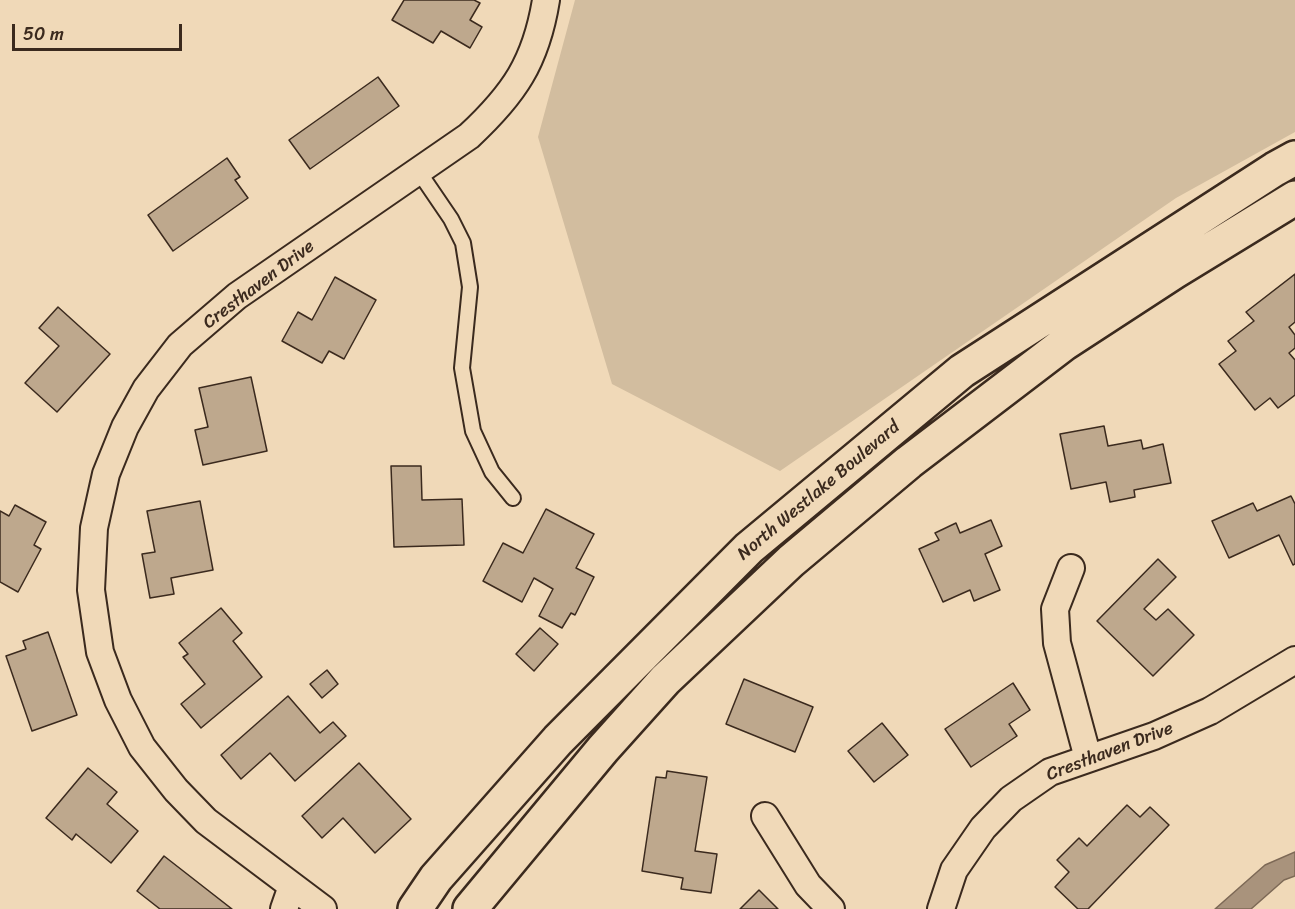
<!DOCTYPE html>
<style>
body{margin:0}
#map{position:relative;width:1295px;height:909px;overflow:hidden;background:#f0d9b8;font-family:Sriracha,sans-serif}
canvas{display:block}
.scale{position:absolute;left:12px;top:24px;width:170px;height:27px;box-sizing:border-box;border:3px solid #3b2a1e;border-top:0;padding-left:8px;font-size:18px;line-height:21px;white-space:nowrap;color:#3b2a1e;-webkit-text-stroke:4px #f0d9b8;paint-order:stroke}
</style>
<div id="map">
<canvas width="1295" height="909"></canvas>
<div class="scale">50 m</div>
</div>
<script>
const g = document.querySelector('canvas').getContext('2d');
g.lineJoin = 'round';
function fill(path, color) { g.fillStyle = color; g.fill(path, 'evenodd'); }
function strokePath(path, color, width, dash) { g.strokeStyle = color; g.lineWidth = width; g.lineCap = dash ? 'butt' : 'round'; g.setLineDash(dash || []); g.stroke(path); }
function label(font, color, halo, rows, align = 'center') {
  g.font = font + ' Sriracha,sans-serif'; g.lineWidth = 4.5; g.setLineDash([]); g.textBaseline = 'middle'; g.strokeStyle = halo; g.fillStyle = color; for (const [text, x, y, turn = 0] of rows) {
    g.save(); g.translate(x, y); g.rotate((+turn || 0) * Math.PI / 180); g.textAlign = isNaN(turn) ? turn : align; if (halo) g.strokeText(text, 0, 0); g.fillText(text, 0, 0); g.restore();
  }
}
fill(new Path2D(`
 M575,0H1295V132L1176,198L780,471L612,384L538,137Z`), '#d2bd9f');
const water = new Path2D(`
 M1295,852V876L1284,880L1251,909H1215L1265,865Z`);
fill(water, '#a9937c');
strokePath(water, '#7d6956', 1.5);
const building = new Path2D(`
 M404,0H474L480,3L470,20L482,27L470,48L441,31L433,43L392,20Z
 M378,77L399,106L310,169L289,140Z
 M227,158L240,177L235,180L248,198L173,251L148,215Z
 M1295,274V322L1289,327L1295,335V348L1289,353L1295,360V395L1278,408L1270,398L1255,410L1219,364L1236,351L1228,341L1254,321L1246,312Z
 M335,277L376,300L344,359L329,351L322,363L282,341L298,312L312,320Z
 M58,307L110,354L57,412L25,383L59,346L39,328Z
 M251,377L267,451L203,465L195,430L208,427L199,388Z
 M1104,426L1108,446L1141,440L1143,449L1163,444L1171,483L1134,490L1135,497L1110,502L1106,482L1071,489L1060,434Z
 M391,466H421L422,500L462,499L464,545L394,547Z
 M1291,496L1295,504V564L1293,565L1279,535L1229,558L1212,521L1253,503L1257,511Z
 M200,501L213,570L171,578L174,594L150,598L142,554L155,552L147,511Z
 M15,505L46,522L34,545L41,549L18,592L0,582V511L9,516Z
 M546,509L594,534L576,568L594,577L575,615L571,613L562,628L539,616L553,589L534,578L522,602L483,581L503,543L523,553Z
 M991,520L1002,546L985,554L1000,590L974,601L970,590L943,602L919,549L939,540L935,533L956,523L960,533Z
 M1158,559L1176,577L1144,609L1156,620L1168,609L1194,635L1153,676L1097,621Z
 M221,608L242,633L233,641L262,677L201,728L181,704L205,684L183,657L188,654L179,643Z
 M540,628L558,644L534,671L516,654Z
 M48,632L77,715L32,731L6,656L26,649L23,641Z
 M327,670L338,684L322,698L310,684Z
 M744,679L813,707L795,752L726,724Z
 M1013,683L1030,710L1009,724L1017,736L971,767L945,729Z
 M288,696L320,733L333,722L346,736L295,781L270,753L241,779L221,755Z
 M882,723L908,755L874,782L848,751Z
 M359,763L411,819L375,853L343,818L322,838L302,816Z
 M88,768L117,792L107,804L138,831L111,863L76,834L72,840L46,818Z
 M667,771L707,777L695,851L717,854L711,893L681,889L683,878L642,871L656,777L666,778Z
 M1127,805L1140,817L1150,807L1169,825L1088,909H1078L1055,887L1069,872L1057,860L1079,838L1087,846Z
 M164,856L232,909H160L137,891Z
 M759,890L778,909H740Z`);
fill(building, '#bea88d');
strokePath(building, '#3b2a1e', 1.5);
const service = new Path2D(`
 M419,172L451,219L463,243L470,287L462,368L473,431L492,472L513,498`);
const minor = new Path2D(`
 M1071,568L1055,609L1057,643L1088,758
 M765,816L808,885L831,909
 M284,909L292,886
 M323,909L206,821L176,790L142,747L118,700L100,652L91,590L94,528L106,474L125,427L146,389L180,345L237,296L469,136C514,94 536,62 546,0
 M941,909L954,870L983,828L1011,799L1050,772L1154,736L1210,711L1295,660`);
const secondary = new Path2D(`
 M415,909L436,878L558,740L749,548L962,371L1275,169L1295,158
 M470,909L603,749L665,680L791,561L909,462L1065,343L1174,272L1295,198`);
strokePath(service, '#3b2a1e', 18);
strokePath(minor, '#3b2a1e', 30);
strokePath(secondary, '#3b2a1e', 38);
strokePath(service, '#f0d9b8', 14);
strokePath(minor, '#f0d9b8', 26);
strokePath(secondary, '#f0d9b8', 33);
label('18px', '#3b2a1e', '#f0d9b8', [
 ["Cresthaven Drive",259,285,-37],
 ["North Westlake Boulevard",819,491,-40],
 ["Cresthaven Drive",1110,752,-21]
]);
</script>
